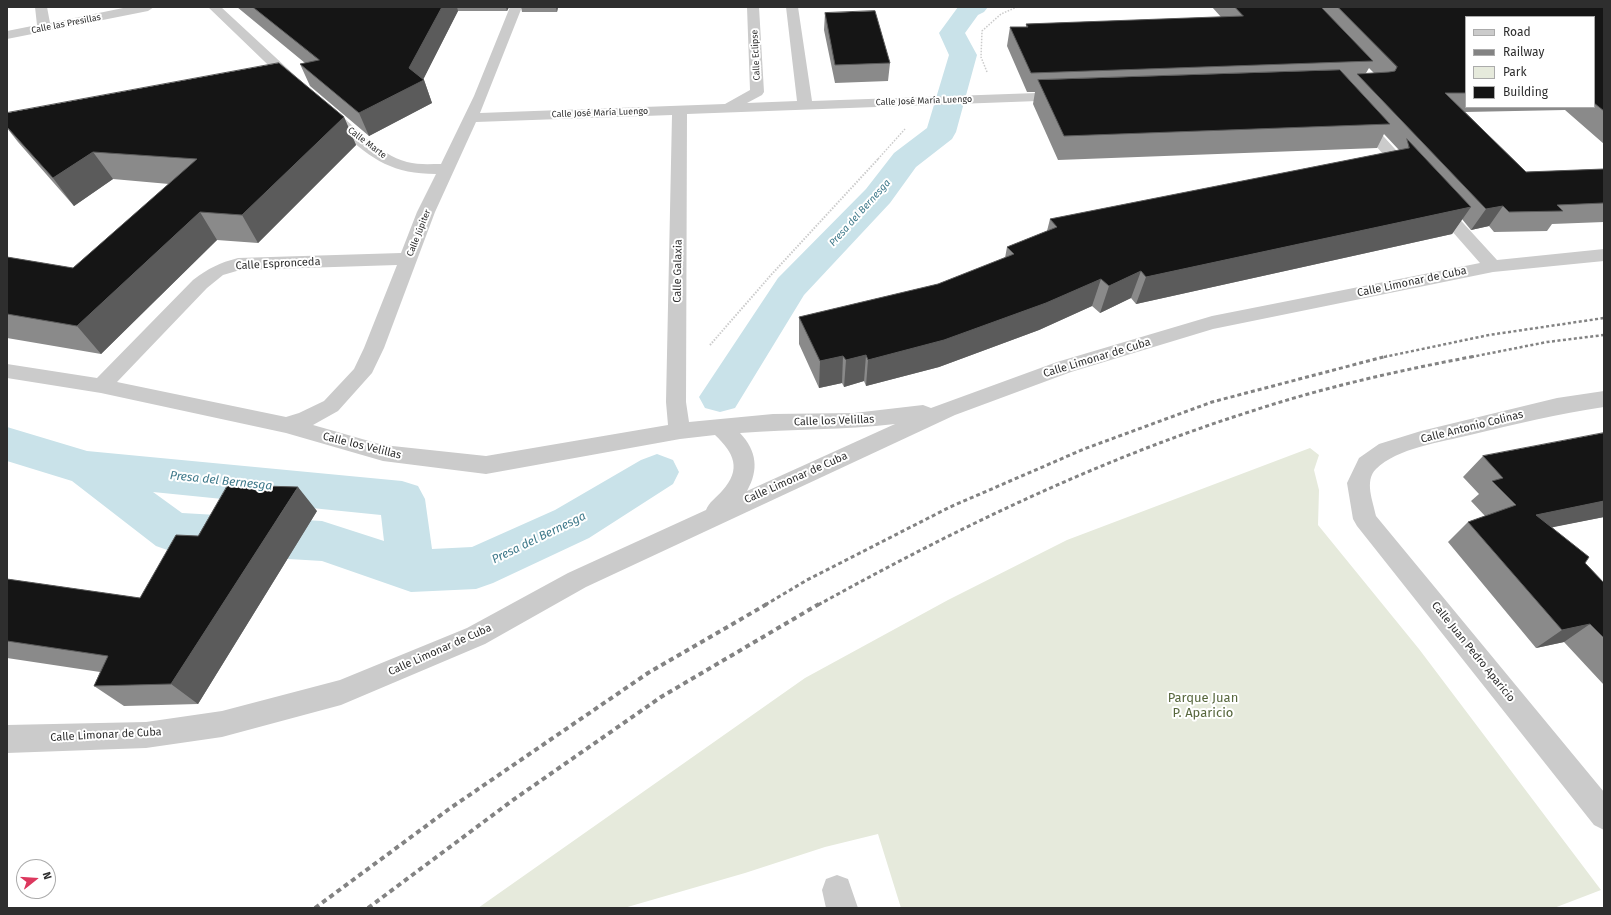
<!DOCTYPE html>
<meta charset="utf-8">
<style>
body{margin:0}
#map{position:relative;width:1611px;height:915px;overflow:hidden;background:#fff;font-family:"Fira Sans",sans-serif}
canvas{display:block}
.frame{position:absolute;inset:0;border:8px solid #2e2e2e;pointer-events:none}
.legend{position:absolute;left:1465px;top:16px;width:130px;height:92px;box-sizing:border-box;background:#fff;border:1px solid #ababab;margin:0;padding:5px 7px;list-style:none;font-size:12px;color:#2e2e2e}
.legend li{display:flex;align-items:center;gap:8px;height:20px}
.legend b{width:20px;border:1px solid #ababab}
.north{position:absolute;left:16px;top:859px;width:40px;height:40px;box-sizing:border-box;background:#fff;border:1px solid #ababab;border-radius:50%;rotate:73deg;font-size:11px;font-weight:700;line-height:16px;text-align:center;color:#2e2e2e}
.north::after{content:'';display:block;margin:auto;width:14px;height:18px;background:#dc385e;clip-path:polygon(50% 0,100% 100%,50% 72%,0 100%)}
</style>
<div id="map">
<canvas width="1611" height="915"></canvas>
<div class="frame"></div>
<ul class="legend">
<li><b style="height:5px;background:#cbcbcb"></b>Road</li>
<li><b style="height:5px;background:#838383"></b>Railway</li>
<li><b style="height:11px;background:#e6eadc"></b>Park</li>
<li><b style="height:11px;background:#151515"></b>Building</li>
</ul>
<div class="north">N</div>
</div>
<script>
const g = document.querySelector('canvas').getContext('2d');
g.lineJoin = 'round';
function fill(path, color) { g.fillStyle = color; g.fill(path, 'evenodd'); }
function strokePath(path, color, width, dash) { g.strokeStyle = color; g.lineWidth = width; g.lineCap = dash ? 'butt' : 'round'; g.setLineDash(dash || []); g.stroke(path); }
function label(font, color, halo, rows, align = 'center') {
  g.font = font + ' "Fira Sans",sans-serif'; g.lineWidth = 4; g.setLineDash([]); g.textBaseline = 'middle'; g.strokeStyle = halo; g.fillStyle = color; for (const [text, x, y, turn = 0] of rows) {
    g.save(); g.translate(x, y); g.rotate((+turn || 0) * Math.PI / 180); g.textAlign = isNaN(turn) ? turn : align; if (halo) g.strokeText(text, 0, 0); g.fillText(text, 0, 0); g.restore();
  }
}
fill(new Path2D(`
 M1310,448L1319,455L1314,470L1319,490L1318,525L1419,649L1601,890L1554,908H901L878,834L825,847L745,873L624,908H478L805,678L948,600L1067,540Z`), '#e6eadc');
fill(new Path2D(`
 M958,7H988L984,12L978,15L965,33L977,55L956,132L952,139L916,167L890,203L804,295L735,408L720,412L705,408L699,397L778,278L866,189L894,153L927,128L949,55L939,33Z
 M7,427L87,451L402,481L418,486L425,499L432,549L472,547L555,510L641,460L657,454L673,460L679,472L673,484L589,538L493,583L476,589L411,592L322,561L173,552L156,546L72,481L7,461ZM153,492L381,515L384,541L322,521L182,513Z`), '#c9e2e9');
strokePath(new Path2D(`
 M987,72L981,57L982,31L1001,14L1017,7
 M878,159L905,129`), '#cbcbcb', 1.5, [1.5, 1.5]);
strokePath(new Path2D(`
 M710,345L771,275L879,158`), '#cbcbcb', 2, [1.5, 1.5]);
fill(new Path2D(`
 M35,7H47L50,23L128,7H154L148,11L7,39V31L37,25Z
 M208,7H221L301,81L303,84L301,87H291Z
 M510,7H522L480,113L725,104L750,90L747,7H759L764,92L762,95L747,103L797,101L786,7H798L812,101L1065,92L1070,93L1072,96L1070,99L1065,100L687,114L686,402L689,422L773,414L854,413L923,405L931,408L1057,362L1212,316L1480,263L1429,205L1431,201L1437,200L1443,201L1497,260L1604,249V261L1493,272L1213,329L1071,372L955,415L586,587L485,644L341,705L222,737L146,748L7,753V725L146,722L222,711L340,680L467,628L568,573L706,510C709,502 716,498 722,491C742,469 734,453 715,435L680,439L486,474L383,461L286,433L101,393L7,378V364L97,378L193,280C209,268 219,263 238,258L401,253L417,212L436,174C394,174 372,160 343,133C335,126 326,119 321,111L323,108H333C355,127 378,154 407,162C418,165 430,164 441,164L474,96ZM672,115L666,402L668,425L486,456L383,445L313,425L338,411L372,373L384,348L435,212L476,122ZM397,265L364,348L354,369L324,401L299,413L286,417L117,382L207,288L223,275L240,270ZM895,424L747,491C759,470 757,451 740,433C792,429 843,430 895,424Z
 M1360,114L1365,116L1415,171L1417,174L1415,177L1409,179L1403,177L1355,122L1352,119L1355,116Z
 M1604,391V407C1558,414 1515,424 1470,435C1442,442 1397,448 1376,469C1364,481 1373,501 1376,516L1604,792V830L1594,825L1357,526L1353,519L1347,483L1359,458L1379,444L1421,431L1557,398Z
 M837,875L848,879L858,908H826L822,890L826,879Z`), '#cbcbcb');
strokePath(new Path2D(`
 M1384,357L1489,335L1604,318
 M1471,357L1547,342L1604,335`), '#838383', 2.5, [3, 2.5]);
strokePath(new Path2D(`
 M765,605L807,580L950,507L1084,449L1212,402L1387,356
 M818,605C957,528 1100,459 1252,411C1325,387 1401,370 1476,356`), '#838383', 3, [4, 3]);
strokePath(new Path2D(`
 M315,908L449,809L648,673L767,604
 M368,908L513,800L661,697L819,604`), '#838383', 4, [5, 4]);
fill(new Path2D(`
 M237,7H509L507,11H458L423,79L424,80L432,103L369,136L310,86L300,64L305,63Z
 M521,7H558L557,12H522Z
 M1212,7H1604V144L1565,110L1465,112L1526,172L1604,169V222L1552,224L1547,231L1494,232L1489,226L1471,230L1462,219L1452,234L1136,304L1131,298L1100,313L1092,306L1039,330L939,367L866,386L864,381L844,387L842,383L819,388L799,344V317L938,284L1005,258L1007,247L1047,231L1050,219L1399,150L1384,134L1377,148L1058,160L1033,104L1035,92H1027L1007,46L1010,27H1026V24L1221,17ZM1466,17H1594V107H1466ZM1369,68L1374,73H1366Z
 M825,13L890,63L888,81L835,83L824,30Z
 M7,113L344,117L356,145L258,243L217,240L101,354L7,338V257L73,268L169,184L113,179L74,206L18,142L7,128Z
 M1604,433V517L1552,527L1604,583V685L1564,642L1536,648L1448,542L1468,522L1485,516L1471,501L1479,494L1463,477L1483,456Z
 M317,511L198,704L124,706L94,686L100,672L7,658V579L140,598L198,536Z`), '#8a8a8a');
fill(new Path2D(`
 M442,7H457L458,11L422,82L424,80L432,103L369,136L359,113Z
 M506,7H509L507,11Z
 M556,7H558L557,12Z
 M344,117L356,145L258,243L242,215Z
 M93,152L113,179L74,206L53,178Z
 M1503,206L1489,226L1471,230L1486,209Z
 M1471,207L1452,234L1136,304L1146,277Z
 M200,212L217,240L101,354L77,326Z
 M1141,271L1131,298L1100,313L1109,286Z
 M1101,279L1092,306L1039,330L939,367L866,386L868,360Z
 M866,355L864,381L844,387L846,360Z
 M843,356L842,383L819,388L820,361Z
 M298,487L317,511L198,704L171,684Z
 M1604,501V517L1514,535L1536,515Z
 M1590,624L1564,642L1536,648L1562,630Z`), '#5b5b5b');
const building = new Path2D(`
 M253,7H442L409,68L424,80L359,113L300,64L319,60Z
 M1235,7H1321L1373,61L1031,73L1010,27H1028L1026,24L1243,16Z
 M1338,7H1604V111L1594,103V17H1466V93H1445L1526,172L1604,169V203L1557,205L1563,211L1509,212L1503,206L1486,209L1357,74L1389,72L1395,71L1397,67Z
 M875,11L890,63L835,65L825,13Z
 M279,63L344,117L242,215L200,212L77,326L7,314V257L73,268L197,159L93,152L53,178L7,127V113Z
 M1340,70L1390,124L1064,136L1038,80Z
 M1407,139L1471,207L1146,277L1141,271L1109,286L1101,279L1046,303L944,340L868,360L866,355L846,360L843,356L820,361L799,317L938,284L1014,254L1007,247L1057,227L1050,219L1409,148Z
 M1604,433V501L1536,515L1589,557L1585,563L1604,583V638L1590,624L1562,630L1468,522L1516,505L1492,481L1503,478L1483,456Z
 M228,485L298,487L171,684L94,686L108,656L7,641V579L140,598L176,535L198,536Z`);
fill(building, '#151515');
strokePath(building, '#5b5b5b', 1);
label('9px', '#2e2e2e', '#fff', [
 ["Calle las Presillas",66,24,-11],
 ["Calle Eclipse",756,55,-93],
 ["Calle José María Luengo",924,101,-2],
 ["Calle José María Luengo",600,113,-2],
 ["Calle Marte",367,143,37],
 ["Calle Júpiter",419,233,-68]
]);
label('italic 10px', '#407a8b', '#fff', [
 ["Presa del Bernesga",860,213,-48]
]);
label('11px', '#2e2e2e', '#fff', [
 ["Calle Espronceda",278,264,-3],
 ["Calle Galaxia",678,271,-89],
 ["Calle Limonar de Cuba",1412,282,-12],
 ["Calle Limonar de Cuba",1097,358,-17],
 ["Calle los Velillas",834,421,-2],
 ["Calle Antonio Colinas",1472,427,-14],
 ["Calle los Velillas",362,446,14],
 ["Calle Limonar de Cuba",796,478,-24],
 ["Calle Limonar de Cuba",440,650,-24],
 ["Calle Juan Pedro Aparicio",1473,652,51],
 ["Calle Limonar de Cuba",106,735,-3]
]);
label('italic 12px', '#407a8b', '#fff', [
 ["Presa del Bernesga",221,481,6],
 ["Presa del Bernesga",539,538,-26]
]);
label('13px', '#57673d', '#fff', [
 ["Parque Juan",1203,698],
 ["P. Aparicio",1203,713]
]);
</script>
